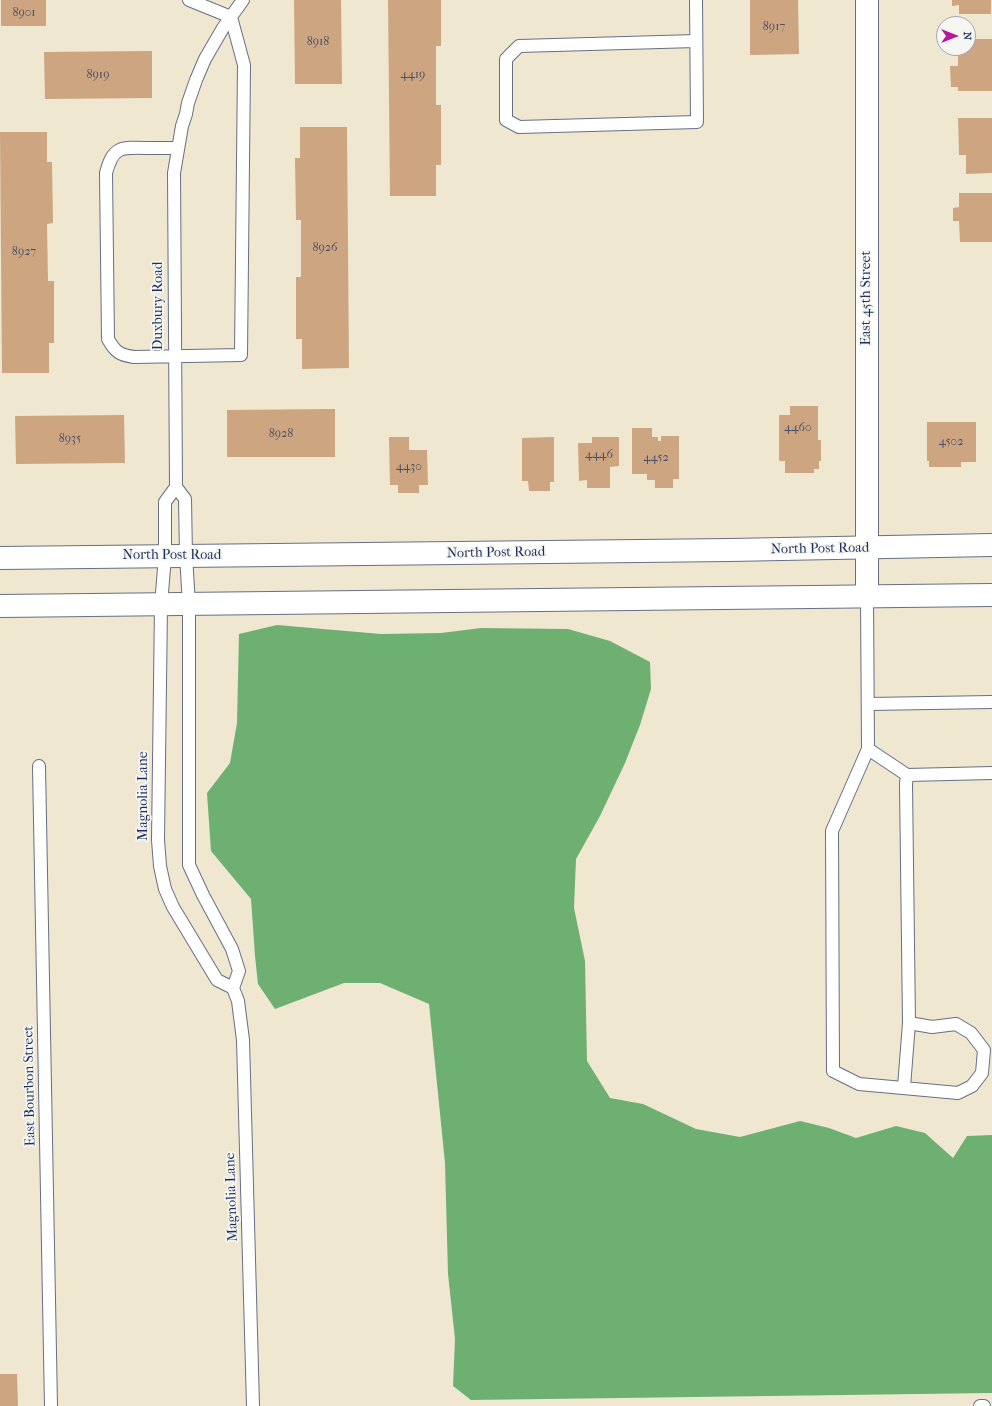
<!DOCTYPE html>
<style>
body{margin:0}
#map{position:relative;width:992px;height:1406px;overflow:hidden;background:#efe7d0;font-family:"IM FELL French Canon",serif}
canvas{display:block}
.north{position:absolute;left:936px;top:16px;width:40px;height:40px;box-sizing:border-box;background:#f6f6f2;border:1px solid #9ea6b7;border-radius:50%;rotate:90deg;font-size:11px;font-weight:700;line-height:16px;text-align:center;color:#1b2f5e}
.north::after{content:'';display:block;margin:auto;width:14px;height:18px;background:#b5179e;clip-path:polygon(50% 0,100% 100%,50% 72%,0 100%)}
</style>
<div id="map">
<canvas width="992" height="1406"></canvas>
<div class="north">N</div>
</div>
<script>
const g = document.querySelector('canvas').getContext('2d');
g.lineJoin = 'round';
function fill(path, color) { g.fillStyle = color; g.fill(path, 'evenodd'); }
function strokePath(path, color, width, dash) { g.strokeStyle = color; g.lineWidth = width; g.lineCap = dash ? 'butt' : 'round'; g.setLineDash(dash || []); g.stroke(path); }
function label(font, color, halo, rows, align = 'center') {
  g.font = font + ' "IM FELL French Canon",serif'; g.lineWidth = 3.5; g.setLineDash([]); g.textBaseline = 'middle'; g.strokeStyle = halo; g.fillStyle = color; for (const [text, x, y, turn = 0] of rows) {
    g.save(); g.translate(x, y); g.rotate((+turn || 0) * Math.PI / 180); g.textAlign = isNaN(turn) ? turn : align; if (halo) g.strokeText(text, 0, 0); g.fillText(text, 0, 0); g.restore();
  }
}
fill(new Path2D(`
 M277,625L381,634L441,633L481,628L568,629L610,641L650,662L651,689L640,725L625,763L600,816L576,859L574,908L585,961L587,1061L610,1098L643,1104L696,1129L740,1137L800,1121L829,1128L856,1138L896,1126L925,1133L953,1158L967,1136L992,1135V1393L471,1400L453,1386L455,1339L448,1274L445,1163L429,1004L380,983H344L275,1009L258,984L255,956L251,899L211,851L207,793L230,763L237,723L239,634Z`), '#6eb072');
fill(new Path2D(`
 M1,0H46V26H1Z
 M294,0H341L342,84H295Z
 M388,0H441V46H436V105H441V165H436V196H390Z
 M750,0H798L799,54L750,55Z
 M952,0H991V14H959V5L952,6Z
 M968,39H992V91H958V87H951L950,66H958V48H968Z
 M152,51V98L45,99L44,52Z
 M958,118H992V173L966,174V155H959Z
 M300,127H347L349,368L302,369V339H296V277H301V220H296L295,158H300Z
 M0,132H47V162H52L53,223L47,224L48,281H54V343H49V373H2Z
 M959,193H992V242H960L959,221H953V208L959,207Z
 M790,406H818V440H821V461H819V469H814V473H785V461H779V415H790Z
 M335,409V457H227V410Z
 M124,415L125,463L16,464L15,416Z
 M927,422H976V462H961V467H929V461H927Z
 M632,428H652V437H658V441H661V436H679V479H673V488H655V480H647V474H632Z
 M389,437H409V450H427L428,485H419V493H398V485H390Z
 M554,437V482H550V491H529L528,481H522V438Z
 M592,437H619V466L610,467V488H587V480L579,481L578,443H592Z
 M0,1374H17L18,1406H0Z`), '#cda580');
const service = new Path2D(`
 M696,0L697,122L519,127L506,120V59L519,46L696,41
 M178,148C167,148 156,148 146,148C120,147 113,147 106,173L108,339C115,352 120,355 134,357L241,355L244,65L231,17L189,0
 M176,487L185,499L186,556L189,604V865L203,895L232,949L239,971L233,988L238,1001L243,1040L253,1406
 M867,597L868,749L832,831L833,1071L859,1084L958,1093L972,1086L982,1073L984,1050L971,1033L956,1024L932,1027L909,1023L906,784L907,775
 M869,704L992,702
 M868,749L907,775L992,773
 M39,766L51,1406
 M233,988L217,980L173,907L165,889L160,866L158,840L161,605L165,556V502L176,487L174,173L182,126L186,114L188,103L196,80L205,59L223,28L243,0
 M904,1087L909,1023
 M980,1406H984`);
const minor = new Path2D(`
 M867,0V597`);
const primary = new Path2D(`
 M0,558L730,550L992,545
 M0,606L992,595`);
strokePath(service, '#656f86', 14);
strokePath(minor, '#656f86', 24);
strokePath(primary, '#656f86', 24);
strokePath(service, '#fff', 12);
strokePath(minor, '#fff', 22);
strokePath(primary, '#fff', 22);
label('12px', '#484c66', null, [
 ["8901",24,13],
 ["8917",774,27],
 ["8918",318,42],
 ["8919",98,75],
 ["4419",413,75],
 ["8926",325,248],
 ["8927",24,252],
 ["4460",798,428],
 ["8928",281,434],
 ["8935",70,439],
 ["4502",951,442],
 ["4446",599,455],
 ["4452",656,458],
 ["4430",409,467]
]);
label('14px', '#1b2f5e', '#f6f6f2', [
 ["East 45th Street",867,298,-90],
 ["Duxbury Road",159,306,-90],
 ["North Post Road",820,549,-1],
 ["North Post Road",496,553,-1],
 ["North Post Road",172,556],
 ["Magnolia Lane",144,796,-90],
 ["East Bourbon Street",30,1086,-91],
 ["Magnolia Lane",232,1197,-92]
]);
</script>
